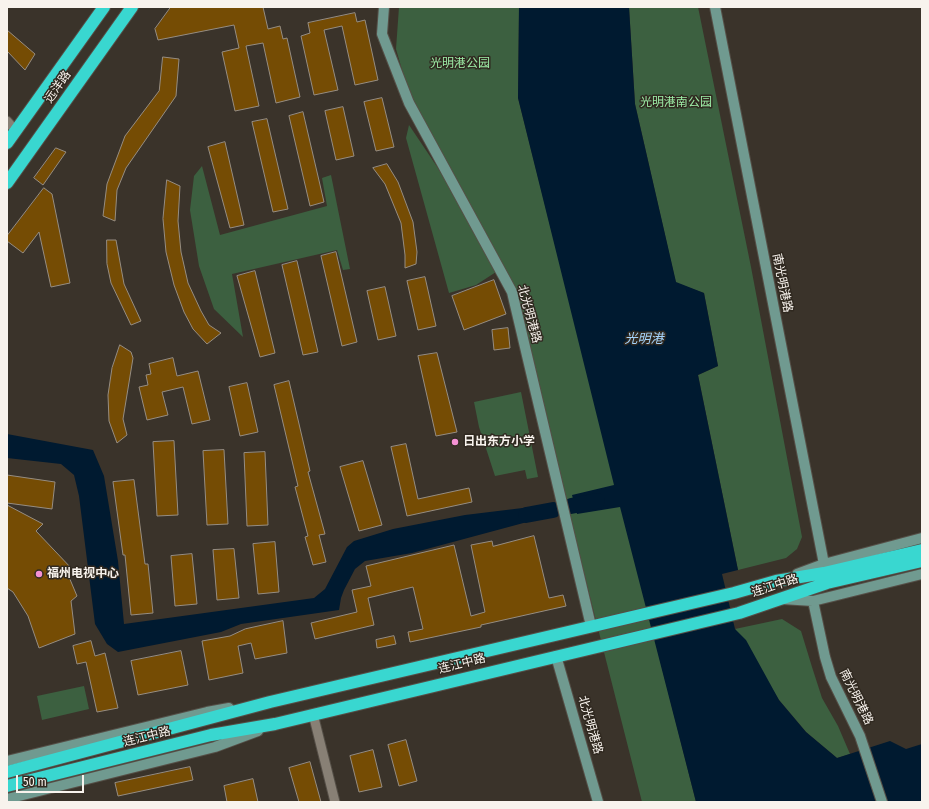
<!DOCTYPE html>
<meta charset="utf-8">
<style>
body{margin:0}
#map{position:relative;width:929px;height:809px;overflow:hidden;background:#3a332a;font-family:"Fira Sans Condensed",sans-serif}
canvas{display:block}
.frame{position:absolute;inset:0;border:8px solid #f8f3ed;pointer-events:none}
.scale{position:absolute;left:16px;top:775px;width:68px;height:18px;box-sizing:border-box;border:2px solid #f8f3ed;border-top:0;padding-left:5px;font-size:12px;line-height:14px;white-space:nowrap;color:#f8f3ed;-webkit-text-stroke:3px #302920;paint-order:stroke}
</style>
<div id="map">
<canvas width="929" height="809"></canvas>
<div class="frame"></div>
<div class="scale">50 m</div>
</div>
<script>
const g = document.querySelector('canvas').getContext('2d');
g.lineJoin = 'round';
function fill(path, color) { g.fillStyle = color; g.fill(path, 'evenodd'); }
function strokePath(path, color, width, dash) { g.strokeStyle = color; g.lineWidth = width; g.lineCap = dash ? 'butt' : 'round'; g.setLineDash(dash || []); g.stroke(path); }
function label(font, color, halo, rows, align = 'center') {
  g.font = font + ' "Fira Sans Condensed","Noto Sans SC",sans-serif'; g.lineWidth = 3; g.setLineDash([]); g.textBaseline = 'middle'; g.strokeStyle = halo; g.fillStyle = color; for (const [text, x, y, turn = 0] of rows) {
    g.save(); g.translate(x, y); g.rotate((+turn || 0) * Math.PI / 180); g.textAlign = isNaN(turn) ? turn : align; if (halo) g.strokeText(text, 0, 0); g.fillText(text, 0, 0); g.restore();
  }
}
fill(new Path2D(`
 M399,7H519L518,98L696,802H642L571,522L515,287L409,94L396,49Z
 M629,7H698L751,267L802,537L797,549L786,558L738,570L698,375L718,366L704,293L676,283L635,104Z
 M409,125L444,177L496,272L476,285L449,293L406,138Z
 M202,166L220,235L327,206L322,178L331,175L350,269L343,270L337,250L232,274L243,337L214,309L199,266L190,210L194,176Z
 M521,392L538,477L527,479L525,470L495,476L479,427L474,402Z
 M782,619L801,631L812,667L822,698L838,726L850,754L837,758L806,732L779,700L735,629Z
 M84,686L89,709L42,720L37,696Z`), '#3c6040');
fill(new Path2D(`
 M519,7H629L635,104L676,282L704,293L718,366L698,375L738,570L722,574L735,629L746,640L779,700L806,732L837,758L890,741L906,749L922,744V802H696L620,507L577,514L572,495L614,485L518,98Z
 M7,434L93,450L104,476L118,561L124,624L314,598L325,589L347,547L354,541L393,529L465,515L539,506L546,511L542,518L412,553L365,561L355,569L344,590L341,598L339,610L241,624L221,632L118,652L107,644L95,624L79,496L74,475L61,464L7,458Z`), '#001a30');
strokePath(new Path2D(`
 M571,506L597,501
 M526,515L553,510`), '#001a30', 16);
const building = new Path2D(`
 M171,7H263L268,29L280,26L283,39L287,38L300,97L276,103L263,43L246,46L259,106L235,111L222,52L239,48L234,25L158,40L155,29Z
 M355,13L357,22L365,20L378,80L355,85L342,26L324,30L338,90L314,95L301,36L310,33L308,23Z
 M7,30L35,54L25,70L7,51Z
 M163,57L179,59L176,96L126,168L117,190L115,221L103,216L107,184L125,136L159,91Z
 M382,98L394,147L376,151L364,102Z
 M343,107L354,156L336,160L325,111Z
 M303,112L324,202L310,206L289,116Z
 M267,119L288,209L273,212L252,122Z
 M225,142L244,225L230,228L208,147Z
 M56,148L66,152L43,185L34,178Z
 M387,164L398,182L413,222L417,252L416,264L405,268V255L401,223L385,184L373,168Z
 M167,180L180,186L178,221L181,252L188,283L201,311L209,325L221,333L207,344L193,329L184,312L174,285L166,252L163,219Z
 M44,188L52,194L70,283L51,287L39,232L23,253L7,241V236Z
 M107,240H116L124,284L141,321L131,325L111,283L107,264Z
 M336,252L357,342L342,346L321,256Z
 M297,261L318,352L303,355L282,265Z
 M255,271L275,353L260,357L237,276Z
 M425,277L436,326L418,330L407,281Z
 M494,280L506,314L464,330L452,296Z
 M385,287L396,336L378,340L367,291Z
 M508,328L510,348L494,350L492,330Z
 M120,345L131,352L133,358L123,419L127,435L117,443L109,421L108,395L112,368Z
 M437,353L457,432L436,436L418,356Z
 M173,358L177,376L198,371L210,420L192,424L183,387L162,392L168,415L147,420L139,387L148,385L146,375L151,374L149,364Z
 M289,381L310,471L308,472L325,534L319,535L326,562L313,565L305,537L308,536L295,487L298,486L274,385Z
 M247,383L258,432L240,436L229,387Z
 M174,441L178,515L157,516L153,442Z
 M406,444L418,499L469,488L472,502L407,516L391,447Z
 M224,450L228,524L207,525L203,451Z
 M265,452L268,525L247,526L244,453Z
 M363,461L382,525L359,531L340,467Z
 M7,475L55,482L52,509L7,503Z
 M134,480L145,564H148L153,613L131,615L125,555H123L113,482Z
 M7,505L43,524L36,531L73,570L69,577L77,596L71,601L75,634L39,648L28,616L13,592L7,588Z
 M534,536L549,598L563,595L566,606L481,625V627L410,642L408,632L423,629L413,587L368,598L374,625L315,639L311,623L357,612L352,590L371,586L366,566L454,545L471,616L485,612L471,545L492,541L493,546Z
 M275,542L279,592L258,594L253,544Z
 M234,549L239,598L217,600L213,550Z
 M192,554L197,604L175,606L171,556Z
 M283,621L287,653L255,659L251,643L238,646L243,673L209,680L202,641L230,636L245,629Z
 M394,636L396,644L377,648L376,640Z
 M91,641L95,656L105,653L118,708L97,712L86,662L77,664L73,646Z
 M181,651L188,685L138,695L131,661Z
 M406,740L417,781L399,786L388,745Z
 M373,750L382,787L359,792L350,756Z
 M310,762L321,802H299L289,768Z
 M190,767L193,780L118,796L115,783Z
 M253,779L258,802H227L224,786Z`);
fill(building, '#754c04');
strokePath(building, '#968d82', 1);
const street = new Path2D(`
 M7,121L16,131
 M313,714L335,802`);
const secondary = new Path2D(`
 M384,7L382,34L409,103L512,292L591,626
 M715,7L824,564
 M797,574L824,564L922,538
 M782,599L813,601L922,574
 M813,601L825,657L831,677L860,736L882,802
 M556,656L598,802
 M7,761L207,712L229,708
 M7,799L215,747L258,731`);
const highway = new Path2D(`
 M7,143L104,7
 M7,183L132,7
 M7,772L270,702L734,593L776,581L824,573L922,550
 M7,786L211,735L275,724L739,613L827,583L922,561`);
strokePath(street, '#554f47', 11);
strokePath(secondary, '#554f47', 12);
strokePath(highway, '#554f47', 14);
strokePath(street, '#888075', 9);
strokePath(secondary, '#709a90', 10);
strokePath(highway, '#39d7d0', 12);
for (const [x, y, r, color] of [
 [455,442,4,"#f491d3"],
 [39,574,4,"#f491d3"]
]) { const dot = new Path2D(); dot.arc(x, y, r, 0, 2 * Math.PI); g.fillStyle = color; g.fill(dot); strokePath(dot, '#302920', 1.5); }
label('12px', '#9deda7', '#302920', [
 ["光明港公园",460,64],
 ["光明港南公园",676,103]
]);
label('12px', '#f8f3ed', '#302920', [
 ["远洋路",58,87,-55],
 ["南光明港路",782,283,79],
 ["北光明港路",529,314,75],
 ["连江中路",775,586,-18],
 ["连江中路",462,664,-14],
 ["南光明港路",856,697,64],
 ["北光明港路",590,725,74],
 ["连江中路",147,737,-14]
]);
label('bold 12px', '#f8f3ed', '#302920', [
 ["日出东方小学",463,442],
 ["福州电视中心",47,574]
], 'left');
label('italic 13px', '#a5d4fc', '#302920', [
 ["光明港",644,339]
]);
</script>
